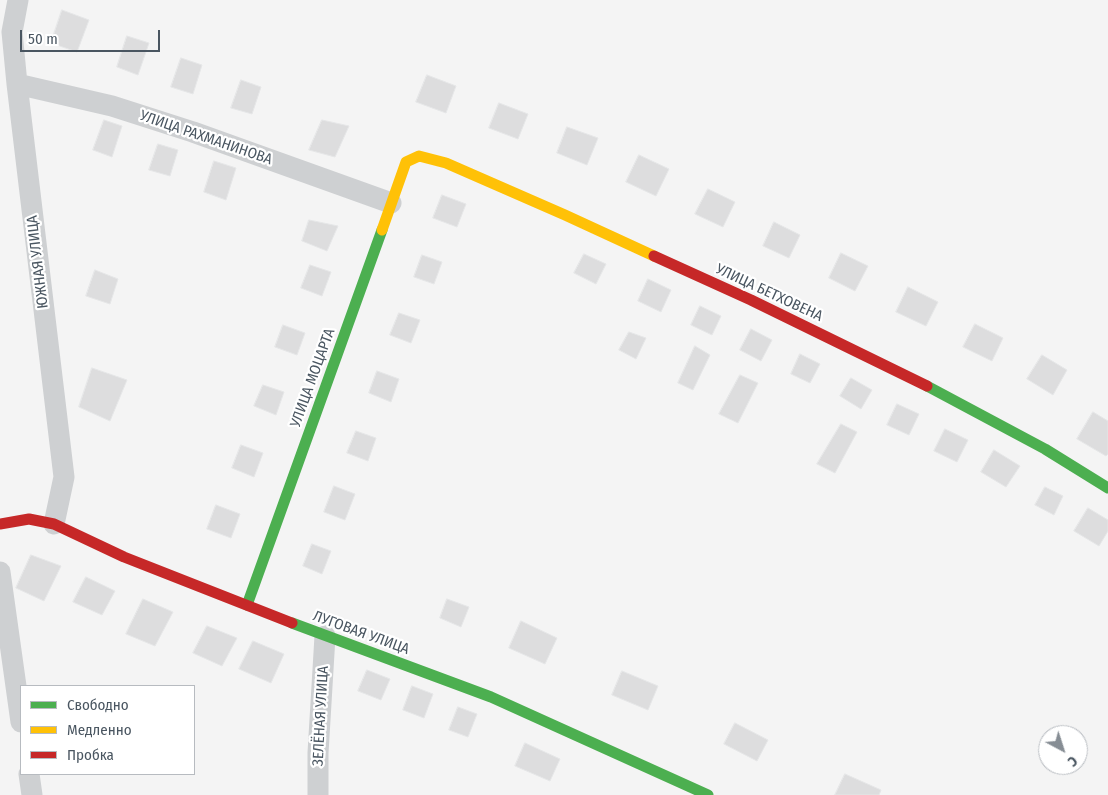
<!DOCTYPE html>
<meta charset="utf-8">
<style>
body{margin:0}
#map{position:relative;width:1108px;height:795px;overflow:hidden;background:#f4f4f4;font-family:"Fira Sans Condensed",sans-serif}
canvas{display:block}
.legend{position:absolute;left:20px;top:685px;width:175px;height:90px;box-sizing:border-box;background:#fff;border:1px solid #b7bbc0;margin:0;padding:6px 9px;list-style:none;font-size:15px;color:#4a5661}
.legend li{display:flex;align-items:center;gap:10px;height:25px}
.legend b{width:25px;border:1px solid #b7bbc0}
.north{position:absolute;left:1038px;top:725px;width:50px;height:50px;box-sizing:border-box;background:#fff;border:1px solid #b7bbc0;border-radius:50%;rotate:140deg;font-size:14px;font-weight:700;line-height:20px;text-align:center;color:#4a5661}
.north::after{content:'';display:block;margin:auto;width:18px;height:22px;background:#868d94;clip-path:polygon(50% 0,100% 100%,50% 72%,0 100%)}
.scale{position:absolute;left:20px;top:30px;width:140px;height:22px;box-sizing:border-box;border:2px solid #4a5661;border-top:0;padding-left:6px;font-size:15px;line-height:18px;white-space:nowrap;color:#4a5661;-webkit-text-stroke:4px #fff;paint-order:stroke}
</style>
<div id="map">
<canvas width="1108" height="795"></canvas>
<ul class="legend">
<li><b style="height:6px;background:#4caf50"></b>Свободно</li>
<li><b style="height:6px;background:#ffc107"></b>Медленно</li>
<li><b style="height:6px;background:#c62828"></b>Пробка</li>
</ul>
<div class="north">С</div>
<div class="scale">50 m</div>
</div>
<script>
const g = document.querySelector('canvas').getContext('2d');
g.lineJoin = 'round';
function fill(path, color) { g.fillStyle = color; g.fill(path, 'evenodd'); }
function strokePath(path, color, width, dash) { g.strokeStyle = color; g.lineWidth = width; g.lineCap = dash ? 'butt' : 'round'; g.setLineDash(dash || []); g.stroke(path); }
function label(font, color, halo, rows, align = 'center') {
  g.font = font + ' "Fira Sans Condensed",sans-serif'; g.lineWidth = 4.5; g.setLineDash([]); g.textBaseline = 'middle'; g.strokeStyle = halo; g.fillStyle = color; for (const [text, x, y, turn = 0] of rows) {
    g.save(); g.translate(x, y); g.rotate((+turn || 0) * Math.PI / 180); g.textAlign = isNaN(turn) ? turn : align; if (halo) g.strokeText(text, 0, 0); g.fillText(text, 0, 0); g.restore();
  }
}
const building = new Path2D(`
 M62,10L89,20L77,52L51,43Z
 M127,36L149,43L138,75L117,67Z
 M181,58L202,65L193,94L171,87Z
 M427,75L456,86L446,113L416,102Z
 M241,80L261,87L252,114L231,108Z
 M499,103L528,114L518,139L489,128Z
 M104,120L122,126L112,157L93,150Z
 M322,120L349,126L335,157L309,150Z
 M567,127L598,138L587,165L557,153Z
 M158,144L178,150L170,176L149,170Z
 M639,155L669,169L656,196L626,182Z
 M214,161L236,168L226,200L204,192Z
 M708,189L735,202L723,227L695,214Z
 M442,195L466,204L457,227L433,218Z
 M309,220L338,226L327,251L302,241Z
 M774,222L800,235L789,258L763,246Z
 M841,253L868,266L855,291L829,278Z
 M584,254L606,264L596,284L574,273Z
 M422,255L442,262L434,284L414,277Z
 M310,265L331,272L322,296L301,288Z
 M95,270L118,279L110,304L86,296Z
 M648,279L671,290L661,312L638,301Z
 M908,287L938,302L926,326L896,312Z
 M700,306L721,316L712,335L691,325Z
 M399,313L420,320L411,343L390,335Z
 M975,324L1003,338L992,361L963,347Z
 M283,325L305,333L297,355L275,347Z
 M751,329L772,340L761,361L740,350Z
 M629,332L646,338L636,359L619,350Z
 M695,346L710,355L693,390L678,383Z
 M800,354L820,364L810,383L791,374Z
 M1042,355L1067,370L1053,395L1027,379Z
 M92,368L127,380L110,421L79,407Z
 M377,371L399,379L391,402L369,393Z
 M740,375L758,383L738,423L719,414Z
 M851,378L872,390L861,409L840,396Z
 M263,385L284,392L276,415L254,406Z
 M897,404L919,414L909,435L887,425Z
 M1093,412L1108,421V454L1106,456L1077,439Z
 M841,424L857,432L835,473L817,464Z
 M945,429L968,440L957,462L934,451Z
 M356,431L376,438L368,461L347,453Z
 M241,445L263,453L254,477L232,468Z
 M994,450L1020,466L1006,487L981,472Z
 M334,486L355,494L345,520L324,512Z
 M1045,487L1063,496L1054,515L1035,505Z
 M216,505L240,514L231,538L207,529Z
 M1088,508L1108,520V531L1099,546L1074,531Z
 M312,544L331,551L322,574L303,566Z
 M31,555L61,566L44,601L16,588Z
 M86,577L115,591L102,615L73,602Z
 M143,599L173,612L155,646L126,634Z
 M447,599L469,607L461,627L440,618Z
 M521,621L557,638L545,664L509,648Z
 M207,626L237,638L222,666L193,653Z
 M253,641L284,654L271,683L239,669Z
 M367,670L390,679L381,700L358,691Z
 M622,671L658,686L648,710L612,695Z
 M412,686L433,694L424,718L403,710Z
 M458,707L477,714L468,737L449,730Z
 M735,723L768,740L757,761L724,744Z
 M525,743L560,759L550,781L515,766Z
 M845,774L881,790L879,795H835Z`);
fill(building, '#ddddde');
strokePath(building, '#e5e6e7', 1);
strokePath(new Path2D(`
 M18,0L12,32L17,84L64,477L54,524
 M17,84L112,106L193,132L391,203
 M0,572L21,722
 M29,774L32,795
 M318,795V753L325,636`), '#ced0d2', 21);
strokePath(new Path2D(`
 M927,386L1045,449L1108,488
 M247,605L382,230
 M292,623L491,697L708,795`), '#4caf50', 11);
strokePath(new Path2D(`
 M382,230L406,162L419,156L446,163L565,215L654,256`), '#ffc107', 11);
strokePath(new Path2D(`
 M654,256L751,300L927,386
 M0,524L29,519L54,524L124,557L292,623`), '#c62828', 11);
label('15px', '#4a5661', '#fff', [
 ["УЛИЦА РАХМАНИНОВА",206,138,19],
 ["ЮЖНАЯ УЛИЦА",38,262,-97],
 ["УЛИЦА БЕТХОВЕНА",769,293,25],
 ["УЛИЦА МОЦАРТА",313,378,-70],
 ["ЛУГОВАЯ УЛИЦА",361,633,20],
 ["ЗЕЛЁНАЯ УЛИЦА",321,716,-87]
]);
</script>
